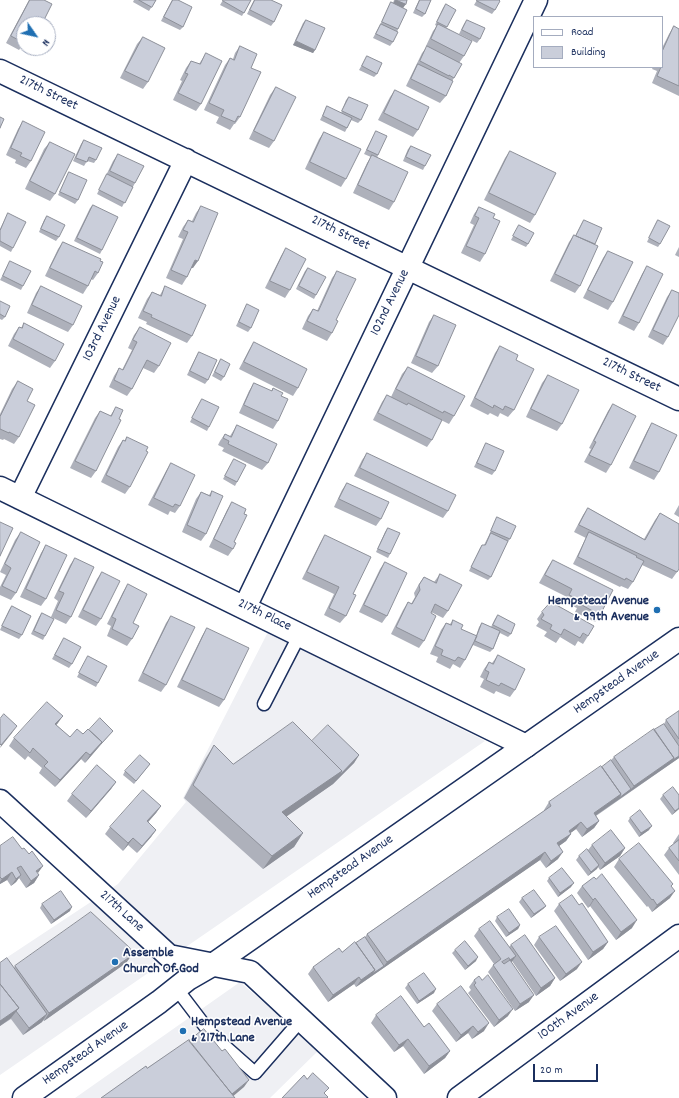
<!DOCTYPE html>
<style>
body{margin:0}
#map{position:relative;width:679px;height:1098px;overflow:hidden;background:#fff;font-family:Dekko,sans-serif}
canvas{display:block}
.legend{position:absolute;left:533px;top:16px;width:130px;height:52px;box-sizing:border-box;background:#fff;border:1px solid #a4acbf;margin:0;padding:5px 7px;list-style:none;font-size:12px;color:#1b2f5e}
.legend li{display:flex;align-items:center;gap:8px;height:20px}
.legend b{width:20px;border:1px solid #a4acbf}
.north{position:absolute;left:16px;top:16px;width:40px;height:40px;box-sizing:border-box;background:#fff;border:1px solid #a4acbf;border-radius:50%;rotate:124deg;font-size:11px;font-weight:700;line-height:16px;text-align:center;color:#1b2f5e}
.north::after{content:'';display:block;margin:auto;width:14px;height:18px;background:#1f6fb2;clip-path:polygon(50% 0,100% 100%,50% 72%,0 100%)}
.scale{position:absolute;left:533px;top:1064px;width:65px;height:18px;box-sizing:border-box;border:2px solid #1b2f5e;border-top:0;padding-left:5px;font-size:12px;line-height:14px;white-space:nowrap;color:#1b2f5e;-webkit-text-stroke:3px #fff;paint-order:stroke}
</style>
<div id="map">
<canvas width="679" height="1098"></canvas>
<ul class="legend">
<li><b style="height:5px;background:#fff"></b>Road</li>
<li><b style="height:11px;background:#caceda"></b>Building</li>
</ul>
<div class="north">N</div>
<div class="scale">20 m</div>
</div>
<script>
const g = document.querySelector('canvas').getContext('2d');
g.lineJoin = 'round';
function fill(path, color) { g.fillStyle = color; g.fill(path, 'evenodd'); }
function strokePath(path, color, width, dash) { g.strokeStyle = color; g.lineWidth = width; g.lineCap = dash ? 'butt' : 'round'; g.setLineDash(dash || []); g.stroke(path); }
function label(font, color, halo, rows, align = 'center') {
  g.font = font + ' Dekko,sans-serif'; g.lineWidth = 3; g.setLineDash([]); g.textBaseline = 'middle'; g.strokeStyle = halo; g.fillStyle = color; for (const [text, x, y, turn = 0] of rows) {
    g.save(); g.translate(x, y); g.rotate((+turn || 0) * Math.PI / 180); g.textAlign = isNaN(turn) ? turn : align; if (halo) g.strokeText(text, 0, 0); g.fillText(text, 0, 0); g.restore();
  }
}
fill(new Path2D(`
 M268,632L485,741L0,1075V962L118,884L186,802L183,798Z
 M240,982L319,1050L270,1098H75Z`), '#eff0f4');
const service = new Path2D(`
 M264,704L300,634
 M176,988L211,1034L255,1073L301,1020`);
const minor = new Path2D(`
 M0,71L679,399
 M0,488L526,746
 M20,498L186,160
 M245,607L536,0
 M0,801L169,956L250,972L385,1098
 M459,1098L679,936`);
const primary = new Path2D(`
 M24,1098L159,1002L188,979L214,964L679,639`);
strokePath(service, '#1b2f5e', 15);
strokePath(minor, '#1b2f5e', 25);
strokePath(primary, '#1b2f5e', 25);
strokePath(service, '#fff', 12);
strokePath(minor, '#fff', 22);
strokePath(primary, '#fff', 22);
fill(new Path2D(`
 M29,0H44L24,24V48L22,46L19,50L6,43Z
 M134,0H156L149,11L133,2Z
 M172,0H178L183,27L180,30L161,21Z
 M223,0H251L242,16L220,5Z
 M254,0H271L274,22L271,26L247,14Z
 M394,0H407L403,8L398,29L397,32L393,42L390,46L373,38L380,25L389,6L391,2L393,3Z
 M419,0H431L425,14L422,17L413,13Z
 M477,0H499L495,10L492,14L474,5Z
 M446,4L447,27L446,28L464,56L459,63L454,78L452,81L446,96L440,103L406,86L422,53L427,47L426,46L433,31L437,26L435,25L443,8Z
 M306,20L315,50L313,53L293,45L303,23Z
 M467,20L480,39L477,43L459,34L464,24Z
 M674,26L679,29V96L652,83L657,71L652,69L653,67H662V48L669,34Z
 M143,37L148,82L143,89L120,78L137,44Z
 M240,46L251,68L240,117L235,124H234L230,130L216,123L219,117L204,110L225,65L230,58L233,59L235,53Z
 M206,53L201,104L196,111L173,100L182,81L180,80L186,68L191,61L199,64Z
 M367,56L377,74L374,77L359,70Z
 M276,87L274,141L269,148L249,139L270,95Z
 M395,90L418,130L413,137L378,120L390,97Z
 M349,97L361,120L358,123L351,120L345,132L320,120L327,106L341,113L346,100Z
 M23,121L31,161L26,168L15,163L16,160L6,155L18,129Z
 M376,131L378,155L377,158L394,202L389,210L353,193L367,163L371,157L364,154L374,135Z
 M324,132L346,179L341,187L305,169L319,139Z
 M84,140L96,160L94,163L87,161L84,166L73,161L81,144Z
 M50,142L55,194L50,201L25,189L44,149Z
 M411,146L425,166L423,170L403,161L408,149Z
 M510,151L535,215L530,223L484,200L505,158Z
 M118,154L135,183L122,207L97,194L113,161Z
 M69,172L78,200L75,204L58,195L67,176Z
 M93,205L102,250L100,254L74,241L90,208Z
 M201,206L193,268H191L187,277L182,285L166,278L183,239L178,237L183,227L188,220L192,221L196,213Z
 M479,207L493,218L485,254L480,262L461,253L474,225L470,223L474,214Z
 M8,213L13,248L11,252L0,246V229Z
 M47,216L59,237L56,241L39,232L44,220Z
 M584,220L595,244L580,286L575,293L550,281L569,242L574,235H576L582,223Z
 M658,220L660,244L658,247L647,242L656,223Z
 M519,225L528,244L526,247L511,240Z
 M63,242L100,261L98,273L93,280L91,279L88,286L83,294L45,276L58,249Z
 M679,247V257L675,255Z
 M286,248L290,290L285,298L265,288L281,256Z
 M608,251L613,302L608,310L583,298L603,258Z
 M10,261L23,286L21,290L0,280L8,265Z
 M647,266L639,323L634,331L618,323L642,274Z
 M308,268L316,295L314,299L296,289L305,271Z
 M337,271L336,320L332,333L327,341L302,329L308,316L313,309L317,311L332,278Z
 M41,286L73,325L68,332L27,313L36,293Z
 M165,286L192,336L187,343L146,324L147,322L138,318L147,299L152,292L160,295Z
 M672,290L668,337L663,345L648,337L667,297Z
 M0,301L5,317L2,320L0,319Z
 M247,304L251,328L248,332L236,326Z
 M434,315L438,366L432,373L411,363L429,322Z
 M24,323L55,361L50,368L8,346L14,334L19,327L21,328Z
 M140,327L159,366L154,373L143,368L132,389L127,396L109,387L114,376L119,368L122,370L132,350L128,348L134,335Z
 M254,342L298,388L293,396L239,369L249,350Z
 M500,346L516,360L514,410L508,417L500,413L498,417L490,413L488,415L470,406L495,353Z
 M199,352L208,380L205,384L187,375L197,355Z
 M221,359L224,377L221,381L212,376Z
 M408,367L454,416L449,424L439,419L432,440L427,447L373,420L382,402L387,395L391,397L402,374Z
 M548,375L562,424L557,431L526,417L542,383Z
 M18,381L27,401L19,437L14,444L4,439L3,440L0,439V414L12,389Z
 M254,383L271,391L273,388L281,396L278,421L273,429L239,413L249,391Z
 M202,399L209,427L207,431L190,422L200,402Z
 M613,404L611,465L606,473L584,462L591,449L589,448L608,411Z
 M116,407L96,471L91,478L70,468L95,418L100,411L110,416Z
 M652,423L659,472L654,480L629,468L647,431Z
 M237,425L268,463L262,470L222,451L224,448L218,445L220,441L225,434L230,436Z
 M127,437L130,487L125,494L101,482L118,447L123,440L124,441Z
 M486,443L495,471L492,475L474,467Z
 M367,453L448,511L443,518L354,476L362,460Z
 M234,459L237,482L235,486L223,479Z
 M171,463L180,506L175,513L170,511L168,515L148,505L166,471Z
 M347,483L381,519L376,526L334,507L342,490Z
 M212,491L206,534L201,541L182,532L196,499L201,492L209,495Z
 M232,502L244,514L234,542L233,549L228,556L209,547L227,510Z
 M679,505V517L674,514Z
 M588,508L644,539L655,520L660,513L677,572L672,579L642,565L633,582L628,589L621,586L620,587L573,564L586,538L574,532L583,515Z
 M497,517L510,539L507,543L491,577L488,580L469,571L480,548L482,545H484L489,535L495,521Z
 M388,528L390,554L388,558L376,552L385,532Z
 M21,532L16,593L11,600L0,595V587L6,575L0,572L15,540Z
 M325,535L353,594L346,616L340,623L324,615L334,594L302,579L320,543Z
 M46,545V599L41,606L20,597L41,553Z
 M75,558L71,617L66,624L51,617L58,601L54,598L70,565Z
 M553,560L600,615L595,622L575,612L577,608L564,602L567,597L539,583L548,567Z
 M385,562L387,616L382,623L359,612L380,569Z
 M102,572L101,619L96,626L78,617L97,579Z
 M440,574L448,611L443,618L431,612L424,641L419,648L391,634L403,610L408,602L411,604L415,597L414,593L419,584L424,577L434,582Z
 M128,584L133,623L132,639L127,646L107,636L111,626L107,624L123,592Z
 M12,606L22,635L19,639L0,630L9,610Z
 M542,612L588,636L583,644L578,641L575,646L560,637L556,643L544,636L547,632L536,626L539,622L537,619Z
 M42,613L45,636L43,640L31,634L39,617Z
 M498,615L511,634L508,637L500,633L493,649L490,652L473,645L465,660L460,668L453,664L450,669L436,662L438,657L430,654L441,630L446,623L450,624L453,620L461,629L476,636L479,627L482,623L491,627L495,619Z
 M171,616L166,685L161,692L138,681L166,623Z
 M207,628L224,700L219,707L177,687L202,636Z
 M64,638L72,664L69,668L52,659Z
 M498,655L515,690L510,697L496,691L494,694L480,687L484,679L480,677L484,669L489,662L492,663Z
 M88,656L98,683L96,687L77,677Z
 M679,711V758L596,816L599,821L594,828L582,837L576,829L570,833L571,834L566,841L559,846L558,859L546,868L540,860L356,987L354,984L328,1002L308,974L313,967L342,952L356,943L365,937L367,934L544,811V810L549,802L602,767L611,760L614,757L654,730L664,724L666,720Z
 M58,723L56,725L70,737L83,734L89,730L110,734L85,763L81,759L55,787L39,773L42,768L28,756L25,760L9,746L14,738Z
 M312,741L359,755L354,763L333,784L286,816L303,833L294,847L263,869L184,798L205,759L214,745L233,764Z
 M150,764L134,784L123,775L125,771Z
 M116,782L111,789L86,818L67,801L72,794Z
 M663,795H679V809L672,815L660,799Z
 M161,806L156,813L148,822L156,830L151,837L137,853L128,845L123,851L105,834L110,827Z
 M630,818L649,830L639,837L628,821Z
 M679,834V875L664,855L669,848L674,844L673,843Z
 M592,845L625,848L620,856L600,870L598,867L588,876L576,860L579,856L588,850Z
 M0,846L37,873L39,875L34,883L26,888L19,878L16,882L11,886L7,880L0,884Z
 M619,859L671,886L670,898L652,912L648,906L647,907L614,867Z
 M549,878L571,887L558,897L547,881Z
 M582,886L632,928L616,940L590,906L588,908L577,893Z
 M522,898L546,906L543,909L531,918L519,902Z
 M42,904L70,911L51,924L40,908Z
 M559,904L579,905L608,942L603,949L588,960L554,911Z
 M497,917L520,925L518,929L506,937L495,921Z
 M479,929L509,947L511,945L555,978L550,986L536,996L512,961L511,962L529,1002L515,1011L488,972L494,964L474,936Z
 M539,937L577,969L560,981L534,945Z
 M455,950L476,961L465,970L452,953Z
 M131,956L126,963L44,1021L43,1020L42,1022L23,1035L11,1019L0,1026V963L14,968L15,966Z
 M474,980L508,1016L494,1027L468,993L471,990L469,987Z
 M408,984L434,993L417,1004L405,988Z
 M437,1004L484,1031L472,1039L468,1033L456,1042L432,1011Z
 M376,1015L424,1027L450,1051L445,1058L424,1074L403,1046L394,1052L371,1023Z`), '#aeb1bb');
fill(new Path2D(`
 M395,0L406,4L403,8L393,4Z
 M296,41L315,50L313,53L293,45Z
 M195,260L198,261L193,268L189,267Z
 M63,716L58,723L50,732L55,724Z
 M17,726L12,733L0,748L1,745Z
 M113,731L110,734L85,763L90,755Z
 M86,752L81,759L55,787L60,780Z
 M359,755L354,763L333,784L273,826L282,812Z
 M679,756V758L589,820L594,813L621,794L631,789L634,786L674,758Z
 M116,782L111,789L86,818L91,811Z
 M161,806L156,813L142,829L147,821Z
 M679,808V809L672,815L675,811Z
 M599,821L594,828L582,837L587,829Z
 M581,822L576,829L564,838L569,831Z
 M652,826L649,830L639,837L641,833Z
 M156,830L151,837L137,853L142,846Z
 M303,833L294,847L263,869L272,856Z
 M571,834L566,841L552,851L557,843Z
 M133,838L128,845L123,851L128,843Z
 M625,848L620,856L600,870L605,863Z
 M545,852L540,860L356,987L361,980L375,970L384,966L387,962Z
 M563,852L558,859L546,868L551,861Z
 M599,865L597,869L588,876L591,872Z
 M43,866L38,873L36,871Z
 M12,872L7,880L0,884V882L2,879Z
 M21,875L16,882L11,886L16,879Z
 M39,875L34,883L26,888L31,881Z
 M574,883L571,887L558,897L560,893Z
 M675,891L670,898L652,912L657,905Z
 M595,898L590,906L588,908L593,900Z
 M546,906L543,909L531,918L534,914Z
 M72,907L70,911L51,924L54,920Z
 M637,920L632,928L616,940L621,932Z
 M520,925L518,929L506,937L509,933Z
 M608,942L603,949L588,960L593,952Z
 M131,956L126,963L44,1021L49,1013Z
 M516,956L511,963L510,960Z
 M478,957L476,961L465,970L468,966Z
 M582,962L577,969L560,981L566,974Z
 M359,977L354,984L328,1002L333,995Z
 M555,978L550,986L536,996L541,988Z
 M436,989L434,993L417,1004L419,1001Z
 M534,995L529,1002L515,1011L520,1004Z
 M19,1008L11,1018L0,1026V1021Z
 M513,1009L508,1016L494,1027L499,1020Z
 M47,1014L42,1022L23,1035L29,1028Z
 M489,1023L484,1031L472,1039L478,1032Z
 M473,1026L468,1033L456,1042L461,1035Z
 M408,1039L403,1046L394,1052L399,1045Z
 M450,1051L445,1058L424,1074L429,1066Z
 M249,1080L244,1087L231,1098L229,1096Z`), '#8d9099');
const building = new Path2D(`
 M30,0H44L52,4L42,24H24V43L11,36Z
 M139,0H156L152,7Z
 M173,0H178L192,7L183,27L164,17Z
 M223,0H251L244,13L223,1Z
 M255,0H271L282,5L274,22L250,10Z
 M396,0H407L406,4Z
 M420,0H431L425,14L416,9Z
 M477,0H499L500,1L495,10L477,1Z
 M391,2L407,10L398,29L382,22Z
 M446,4L456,10L447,27L437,22Z
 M306,20L325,28L315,50L296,41Z
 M467,20L485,28L480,39L462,30Z
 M381,24L398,32L393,42L376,34Z
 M438,24L472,41L464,56L431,39Z
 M674,26L679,29V86L657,76L661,67H662V52Z
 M143,37L165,48L148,82L125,71Z
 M240,46L257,54L251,68L261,72L240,117L238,116L235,122L221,116L224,110L209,103L230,58L234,60Z
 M427,46L462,64L454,78L449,75V76L420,61Z
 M206,53L222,61L201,104L178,93L188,74L185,73L191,61L200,64Z
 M367,56L382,63L377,74L362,66Z
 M418,64L453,81L446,96L411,79Z
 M276,87L296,97L274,141L254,131Z
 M395,90L429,107L418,130L384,113Z
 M349,97L368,105L361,120L342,111Z
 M327,106L352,118L347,128L323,116Z
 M0,117L4,119L0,128Z
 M23,121L45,132L31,161L20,156L22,153L11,148Z
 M376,131L387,136L378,155L367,150Z
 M324,132L361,149L346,179L310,162Z
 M84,140L102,148L96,160L89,157L87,162L76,158Z
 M50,142L75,154L55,194L30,181Z
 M411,146L431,155L425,166L406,157Z
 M510,151L556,173L535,215L489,193Z
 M118,154L144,166L135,183L110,171Z
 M372,155L408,172L394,202L358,185Z
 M69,172L87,180L78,200L60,192Z
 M107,174L133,187L125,203L99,190Z
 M93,205L118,217L102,250L77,238Z
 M201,206L218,213L198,261L195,260L187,277L171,270L188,232L183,230L188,220L193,222Z
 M479,207L495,214L493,218L500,221L485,254L466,246L479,218L475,216Z
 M8,213L26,222L13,248L0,241V231Z
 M47,216L65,225L59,237L41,229Z
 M584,220L602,228L595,244L576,236Z
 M658,220L670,226L660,244L649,238Z
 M519,225L534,233L528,244L513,236Z
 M574,235L598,246L580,286L555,274Z
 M63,242L101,259L100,261L103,262L98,273L95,271L88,286L50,268Z
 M286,248L306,259L290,290L270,281Z
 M608,251L633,262L613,302L588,290Z
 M10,261L31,271L23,286L3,276Z
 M647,266L663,274L639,323L623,316Z
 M308,268L326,277L316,295L299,286Z
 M337,271L356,279L336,320L338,321L332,333L307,321L313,309L318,311Z
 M41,286L82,306L73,325L32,305Z
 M165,286L206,305L192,336L151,317L152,315L143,311L152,292L161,296Z
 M672,290L679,293V315L668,337L653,330Z
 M0,301L10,306L5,317L0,314Z
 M247,304L259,310L251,328L239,322Z
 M434,315L456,325L438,366L416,356Z
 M24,323L64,344L55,361L13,339L19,327L22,328Z
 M140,327L171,343L159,366L147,360L132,389L114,380L119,368L123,370L137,342L133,340Z
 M254,342L307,369L298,388L244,362Z
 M500,346L518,355L516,360L534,369L514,410L505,406L503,410L494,405L493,408L475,398Z
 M199,352L217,360L208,380L190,371Z
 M221,359L230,364L224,377L215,372Z
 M408,367L465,396L454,416L444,411L443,413L396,389Z
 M548,375L579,390L562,424L531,409Z
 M18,381L33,389L27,401L35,405L19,437L9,432V433L0,429V417Z
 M254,383L272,391L273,388L283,393L281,396L288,399L278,421L244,405Z
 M387,395L407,405L408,403L442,420L432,440L378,413Z
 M202,399L219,407L209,427L192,418Z
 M613,404L636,416L611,465L589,455L596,442L594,441Z
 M116,407L123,410L119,419L121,420L96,471L75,461L100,411L111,416Z
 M652,423L677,435L659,472L634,461Z
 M237,425L277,444L268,463L228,444L229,441L223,438L225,434L231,437Z
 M127,437L148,447L146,451L148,452L130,487L106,475L123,440L125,441Z
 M486,443L504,451L495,471L477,463Z
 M367,453L456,495L448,511L360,468Z
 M234,459L246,465L237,482L225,476Z
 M171,463L195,475L180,506L175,504L173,507L154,498Z
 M347,483L389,502L381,519L339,499Z
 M212,491L223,496L206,534L187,525L201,492L210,496Z
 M232,502L246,509L244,514L247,515L234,542L236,543L233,549L214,539Z
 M588,508L645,540L660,513L679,524V569L677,572L579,525Z
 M497,517L516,526L510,539L491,531Z
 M0,522L13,528L0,556Z
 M388,528L400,533L390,554L378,549Z
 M21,532L40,542L16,593L2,586L11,568L5,564Z
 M589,532L637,556L636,557L644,561L633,582L626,578L625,580L578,557Z
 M491,533L508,541L491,577L471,567L482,545H485Z
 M325,535L371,557L353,594L356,595L346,616L329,608L339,587L307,572Z
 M46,545L67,555L46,599L26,589Z
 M75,558L94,567L71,617L56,610L64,593L59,591Z
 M553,560L613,590L600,615L580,604L582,601L569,595L572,589L545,575Z
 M385,562L407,573L387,616L364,605Z
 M102,572L120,581L101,619L83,610Z
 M440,574L462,585L448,611L435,604L431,613L436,616L424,641L396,627L408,602L412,604L420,590L419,585L424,577L436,583Z
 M128,584L147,594L133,623L139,626L132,639L112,629L116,619L112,617Z
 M551,602L594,626L588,636L583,633L580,638L564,629L561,635L550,629L552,625L541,619L544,615L542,612Z
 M12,606L31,616L22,635L2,626Z
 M42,613L54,619L45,636L34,631Z
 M498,615L515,624L511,634L493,625Z
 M171,616L195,627L166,685L143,673Z
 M453,620L463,625L461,629L477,636L465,660L458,657L455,661L441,655L443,650L435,646L446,623L451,625Z
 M482,623L500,631L493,649L475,641Z
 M207,628L249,648L224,700L182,680Z
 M64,638L81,647L72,664L55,655Z
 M498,655L525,669L515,690L501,683L499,686L486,680L489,672L485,670L489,662L493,664Z
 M88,656L107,666L98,683L79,673Z
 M47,702L63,716L55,724L70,737L77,729L83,734L88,729L102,742L90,755L86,752L60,780L44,766L48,762L33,748L30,753L14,738Z
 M679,711V739L666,720Z
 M4,714L17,726L1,745L0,744V719Z
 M100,718L113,731L101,744L102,742L89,730Z
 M293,722L342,771L282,812L303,833L272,856L193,785L214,745L233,764Z
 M664,724L679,746V756L671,761L674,758L654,730Z
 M328,725L359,755L338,777L342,771L312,741Z
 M654,729L674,758L634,786L614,757Z
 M140,755L150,764L136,781L125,771Z
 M611,760L631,789L619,798L621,794L602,767Z
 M97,765L116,782L91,811L72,794Z
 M601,766L621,794L594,813L599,821L587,829L581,822L569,831L571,834L557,843L563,852L551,861L545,852L387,962L367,934L551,806L549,802Z
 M673,787L679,795V808L675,811L663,795Z
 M143,790L161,806L147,821L156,830L142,846L133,838L128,843L110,827Z
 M640,810L652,826L641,833L630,818Z
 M611,830L625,848L605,863L592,845Z
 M13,837L22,849L24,848L29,854L32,851L43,866L36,871L39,875L31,881L21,866L17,868L21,875L16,879L12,872L2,879L0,877V846Z
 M679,840V861L669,848Z
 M639,843L673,884L671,886L675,891L657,905L653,899L652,900L619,859Z
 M587,849L599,865L591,872L579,856Z
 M562,868L574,883L560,893L549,878Z
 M602,874L637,920L621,932L595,898L593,900L582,886L594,877L596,879Z
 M534,890L546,906L534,914L522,898Z
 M61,891L72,907L54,920L42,904Z
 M572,895L579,905L582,903L608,942L593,952L559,904Z
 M509,909L520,925L509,933L497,917Z
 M91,912L130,948L131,956L49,1013L15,966Z
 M490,921L516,956L510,960L534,995L520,1004L493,965L501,959L479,929ZM509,958L510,960L504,964L502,962Z
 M556,926L582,962L566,974L539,937Z
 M525,935L555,978L541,988L511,945Z
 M365,937L384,966L372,974L375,970L356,943Z
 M465,941L478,957L468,966L455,950Z
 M355,942L375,970L361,980L359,977L333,995L313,967L339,948L342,952Z
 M7,958L47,1014L29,1028L16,1011L19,1008L0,984V963Z
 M424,973L436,989L419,1001L408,984Z
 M488,975L513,1009L499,1020L474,985L476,983L474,980L479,976L482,980Z
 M0,984L19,1008L0,1021Z
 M461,986L489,1023L478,1032L473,1026L461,1035L437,1004Z
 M401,996L424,1027L429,1023L450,1051L429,1066L408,1039L399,1045L376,1015Z
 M204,1029L222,1051L225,1049L249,1080L232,1094L189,1041Z
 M189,1040L235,1098H101L146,1066L147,1068Z
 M313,1073L329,1088L324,1093L328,1097L327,1098H282L304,1075L307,1079Z`);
fill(building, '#caceda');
strokePath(building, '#8d9099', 1);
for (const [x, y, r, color] of [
 [657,610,4,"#1f6fb2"],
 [115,962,4,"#1f6fb2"],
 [183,1031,4,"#1f6fb2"]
]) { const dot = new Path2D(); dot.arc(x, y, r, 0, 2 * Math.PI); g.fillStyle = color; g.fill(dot); strokePath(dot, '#fff', 1.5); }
label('14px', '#1b2f5e', '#fff', [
 ["217th Street",48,94,26],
 ["217th Street",340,234,26],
 ["102nd Avenue",391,303,-64],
 ["103rd Avenue",103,329,-64],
 ["217th Street",631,376,26],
 ["217th Place",264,616,26],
 ["Hempstead Avenue",617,683,-35],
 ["Hempstead Avenue",351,868,-35],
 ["217th Lane",121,912,42],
 ["100th Avenue",569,1017,-36],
 ["Hempstead Avenue",86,1054,-35]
]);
label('bold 14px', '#1b2f5e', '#fff', [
 ["Hempstead Avenue",649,602,"right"],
 ["& 99th Avenue",649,618,"right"],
 ["Assemble",123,954],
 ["Church Of God",123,970],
 ["Hempstead Avenue",191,1023],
 ["& 217th Lane",191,1039]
], 'left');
</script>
